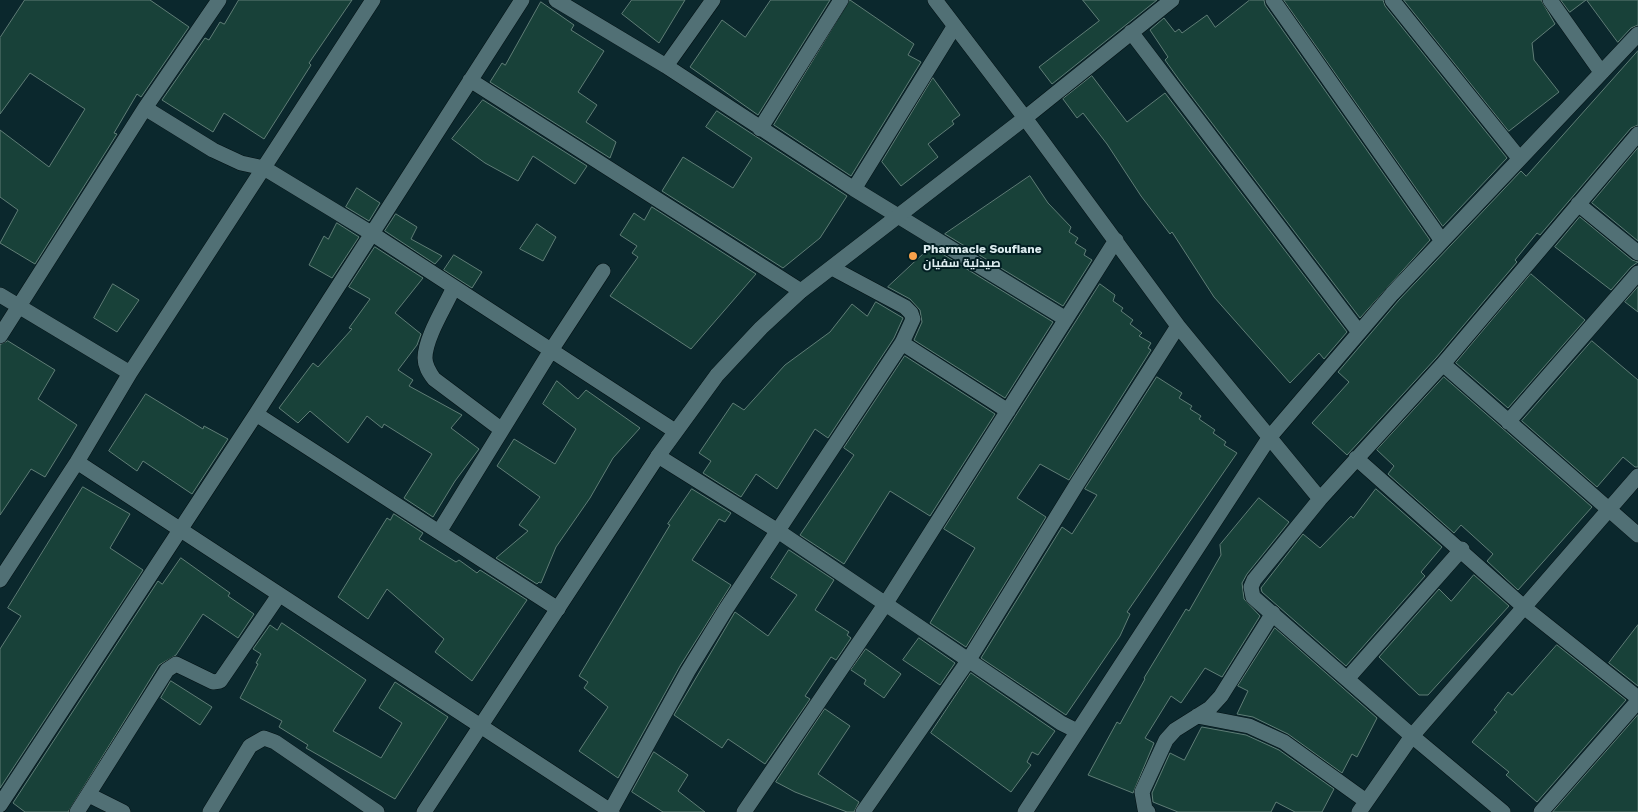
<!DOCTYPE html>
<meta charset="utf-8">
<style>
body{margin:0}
canvas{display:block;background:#0b282d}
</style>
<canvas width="1638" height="812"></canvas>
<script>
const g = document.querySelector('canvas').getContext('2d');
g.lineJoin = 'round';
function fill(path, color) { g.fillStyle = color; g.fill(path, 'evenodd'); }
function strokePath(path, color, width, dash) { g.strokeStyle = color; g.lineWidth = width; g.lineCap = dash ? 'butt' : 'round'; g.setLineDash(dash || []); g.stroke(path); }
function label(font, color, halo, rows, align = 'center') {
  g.font = font + ' "Work Sans",Cairo,sans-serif'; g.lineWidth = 4; g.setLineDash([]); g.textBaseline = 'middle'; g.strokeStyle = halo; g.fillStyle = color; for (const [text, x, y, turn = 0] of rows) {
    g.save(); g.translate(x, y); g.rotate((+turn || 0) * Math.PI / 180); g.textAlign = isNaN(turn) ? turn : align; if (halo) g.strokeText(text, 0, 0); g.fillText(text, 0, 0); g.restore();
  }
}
const building = new Path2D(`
 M25,0H150L189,27L141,97L137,94L114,133L117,134L35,264L0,243L18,210L0,197V130L49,167L85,109L30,73L0,114V38Z
 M239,0H352L309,63L311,65L264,139L224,113L213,132L162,100L205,38L209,40L220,22L224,24Z
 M632,0H685L659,43L622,14Z
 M771,0H830L758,115L690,67L722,20L745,37Z
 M850,0L914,44L908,55L921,62L851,176L774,125Z
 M1083,0H1157L1052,84L1039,67L1099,21Z
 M1250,0H1264L1265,5L1430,240L1360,318L1180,81L1165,60L1168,57L1150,30L1164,18L1175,32L1179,29L1182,33L1207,15L1215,27Z
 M1284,0H1383L1385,6L1507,158L1443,226Z
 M1404,0H1541L1555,24L1532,43L1534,60L1559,92L1509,131Z
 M1561,0H1586L1570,12Z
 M1587,0H1638V25L1631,28L1618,42Z
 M541,2L574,25L571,30L604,51L578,92L597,105L586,122L616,142L610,158L490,82L502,63L505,65Z
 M1638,51V125L1631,128L1540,235L1537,233L1515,260L1517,262L1436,358L1347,455L1312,423L1349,382L1338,372L1399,300L1521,171L1526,176Z
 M1092,76L1127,122L1165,93L1347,332L1324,359L1319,353L1290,383L1214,297L1172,232L1170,234L1141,196L1107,144L1083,113L1077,118L1063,99Z
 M933,78L960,115L952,121L954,124L928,144L938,157L901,186L882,162Z
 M483,100L587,166L575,184L533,156L518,181L485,163L452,139Z
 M717,111L847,196L820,238L783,268L662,191L683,157L733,188L752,158L706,127Z
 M1638,148V241L1592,203Z
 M1030,176L1048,203L1071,227L1069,232L1078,238L1075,243L1086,250L1084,255L1092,260L1063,306L945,234Z
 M357,188L380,203L369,221L346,207Z
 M652,207L756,274L691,349L610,296L638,257L632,253L637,246L620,235L634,213L644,220Z
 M396,214L417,227L411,239L442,256L435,264L385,231Z
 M1580,217L1632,260L1638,262L1631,267L1611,290L1555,247Z
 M337,223L359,237L332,278L309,265L324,236L328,239Z
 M537,224L556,237L543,261L520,249Z
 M375,247L423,278L395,313L421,334L417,345L398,370L413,380L409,386L462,415L451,428L479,449L455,481L433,517L404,498L432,454L384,424L382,428L367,416L348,443L310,411L298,423L279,408L313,363L318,367L352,329L349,328L370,299L349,287Z
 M931,247L1053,322L1005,398L914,340L922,322L920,310L910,299L888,287Z
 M454,255L482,272L472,288L444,270Z
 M1531,274L1585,320L1508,408L1456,363Z
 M113,284L139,300L117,332L94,318Z
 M1100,284L1115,295L1113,301L1123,308L1121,311L1133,320L1130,324L1142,333L1139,336L1151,343L1148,348L1151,350L1069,480L1040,464L1017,498L1046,517L966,647L930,623L975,548L944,529Z
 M1638,287V312L1625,302Z
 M876,302L903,318L894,338L828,438L815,429L777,489L756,474L741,497L703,473L711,461L699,453L733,403L744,410L785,365L830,332L852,304L867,316Z
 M8,341L55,370L38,399L77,425L45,477L31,469L0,515V345Z
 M1592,341L1638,380V467H1635L1623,457L1597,487L1522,421Z
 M905,356L995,414L930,516L890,491L844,564L800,535L854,455L844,448Z
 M1157,377L1182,393L1179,398L1192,406L1190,409L1201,416L1199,419L1215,430L1213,433L1226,442L1224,445L1237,453L1127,612L1130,614L1120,636L1066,715L981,658L1062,527L1072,534L1097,495L1085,489Z
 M1444,377L1592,507L1518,590L1487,561L1493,554L1461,525L1454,533L1388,474L1394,466L1377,450Z
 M557,381L578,399L586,390L640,428L613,458L590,498L556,547L541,583L539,582L537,584L496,558L528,531L519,525L540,497L497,466L514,439L555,464L576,429L543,404Z
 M146,394L203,429L204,426L228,439L192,494L143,461L137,471L109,451Z
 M83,487L130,514L110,548L143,570L0,788V649L21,616L8,608Z
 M692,489L731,513L725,522L719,519L692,560L731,585L680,666L618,778L579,751L608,707L584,688L588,682L579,676L670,525L668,524Z
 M1376,489L1442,547L1421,572L1425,576L1346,666L1262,592L1261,588L1303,534L1320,548L1351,516L1353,518Z
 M1259,498L1289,522L1247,574L1242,583L1244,599L1260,616L1222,677L1205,668L1181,703L1171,696L1145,738L1154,743L1133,793L1088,775L1117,722L1120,724L1145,679L1144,678L1186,609L1189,611L1221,555L1220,545Z
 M394,514L423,533L419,539L456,562L459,560L477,573L480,570L527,600L472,681L435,652L444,639L387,589L368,619L338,597L387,518L390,520Z
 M789,550L834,580L815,610L849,632L847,635L851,638L836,660L831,657L805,696L810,699L765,764L728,739L722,748L674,715L735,612L768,636L797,595L771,578Z
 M181,558L230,593L228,596L254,614L238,638L203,614L176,655L159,665L68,812H25L13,803L158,581L162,584Z
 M1474,575L1509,606L1428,695H1419L1379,657L1439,589L1451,601Z
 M282,623L366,680L333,731L381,758L402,723L379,708L395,682L448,717L395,799L306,748L308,745L279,727L282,721L240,698L258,664L256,663L261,654L253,649L270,625L277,630Z
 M1638,625V686L1609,663Z
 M1275,628L1377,718L1357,757L1352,754L1342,773L1288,734L1253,717L1237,714L1248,691L1238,686Z
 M919,638L955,663L940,685L903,660Z
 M1557,645L1626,700L1537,802L1506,775L1509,772L1472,742L1497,712L1494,710L1508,692L1512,695Z
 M866,649L901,674L884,698L864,684L866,680L851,670Z
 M971,673L1055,731L1038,755L1032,752L1027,762L1031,765L1011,792L931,733Z
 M171,681L212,707L200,725L161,698Z
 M825,709L850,726L818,774L859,802L854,812H847L795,792L776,782Z
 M1638,715V812H1553Z
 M1202,727L1246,735L1279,750L1334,789L1322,812H1295L1276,802L1271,812H1178L1153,802L1152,793L1170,753L1184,760Z
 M654,752L688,775L678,791L705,812H663L632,792Z`);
fill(building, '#184139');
strokePath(building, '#5f7d76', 1);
const street = new Path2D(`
 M556,0L666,66L854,189L1066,319
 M1172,0L1025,118L1178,326L1320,499
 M1273,0L1442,241
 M1392,0L1519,158
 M1550,0L1601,72
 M1131,32L1358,331
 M666,66L713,0
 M470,80L801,291
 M145,108L213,150L241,163L264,168L371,233L675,431
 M760,129L841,0
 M854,189L954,27
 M1578,204L1638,253
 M453,289C445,307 425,338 425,358C425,366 429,372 434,379L502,430
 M0,295L130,373
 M0,336L145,108L219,0
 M902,343L1008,411
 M1443,364L1638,535
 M256,414L558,609
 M1508,422L1638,273
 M658,456L778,531L1061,723L1077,731
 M1356,458L1525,608L1638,698
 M77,462L612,812
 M439,532L550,352L603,271
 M0,580L77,462L130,373L373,0
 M1347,679L1462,549
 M1197,716L1249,726L1284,742L1366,801
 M89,795L123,812
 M0,805L256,414L522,0
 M77,812L167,670L176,664L213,682L220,681L279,595
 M210,812L250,746L264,738L275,742L377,812
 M610,812L688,671L726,609L902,343L913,319L911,313L905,307L832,268
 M744,812L886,603L1116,240
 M863,812L968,661L1077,484L1178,326
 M1025,812L1269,438L1392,294L1638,34
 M1148,812L1145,809L1142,792L1166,740L1175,730L1210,708L1221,696L1273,613
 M1359,812L1412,736L1638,476
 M1503,812L1412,736L1253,597L1251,587L1254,580L1320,499L1443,364L1638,134
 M1541,812L1638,701`);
const secondary = new Path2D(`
 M424,812L658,456L717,375L761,328L801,291L1025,118L935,0`);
strokePath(street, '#001013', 16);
strokePath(secondary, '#001013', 16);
strokePath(street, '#517075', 15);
strokePath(secondary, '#517075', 15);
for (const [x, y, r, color] of [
 [913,256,5,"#f8a14a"]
]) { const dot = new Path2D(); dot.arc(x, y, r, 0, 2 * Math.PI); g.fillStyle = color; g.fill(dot); strokePath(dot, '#021f23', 2); }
label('bold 12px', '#dcecef', '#021f23', [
 ["Pharmacie Soufiane",923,249],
 ["صيدلية سفيان",923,263]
], 'left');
</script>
